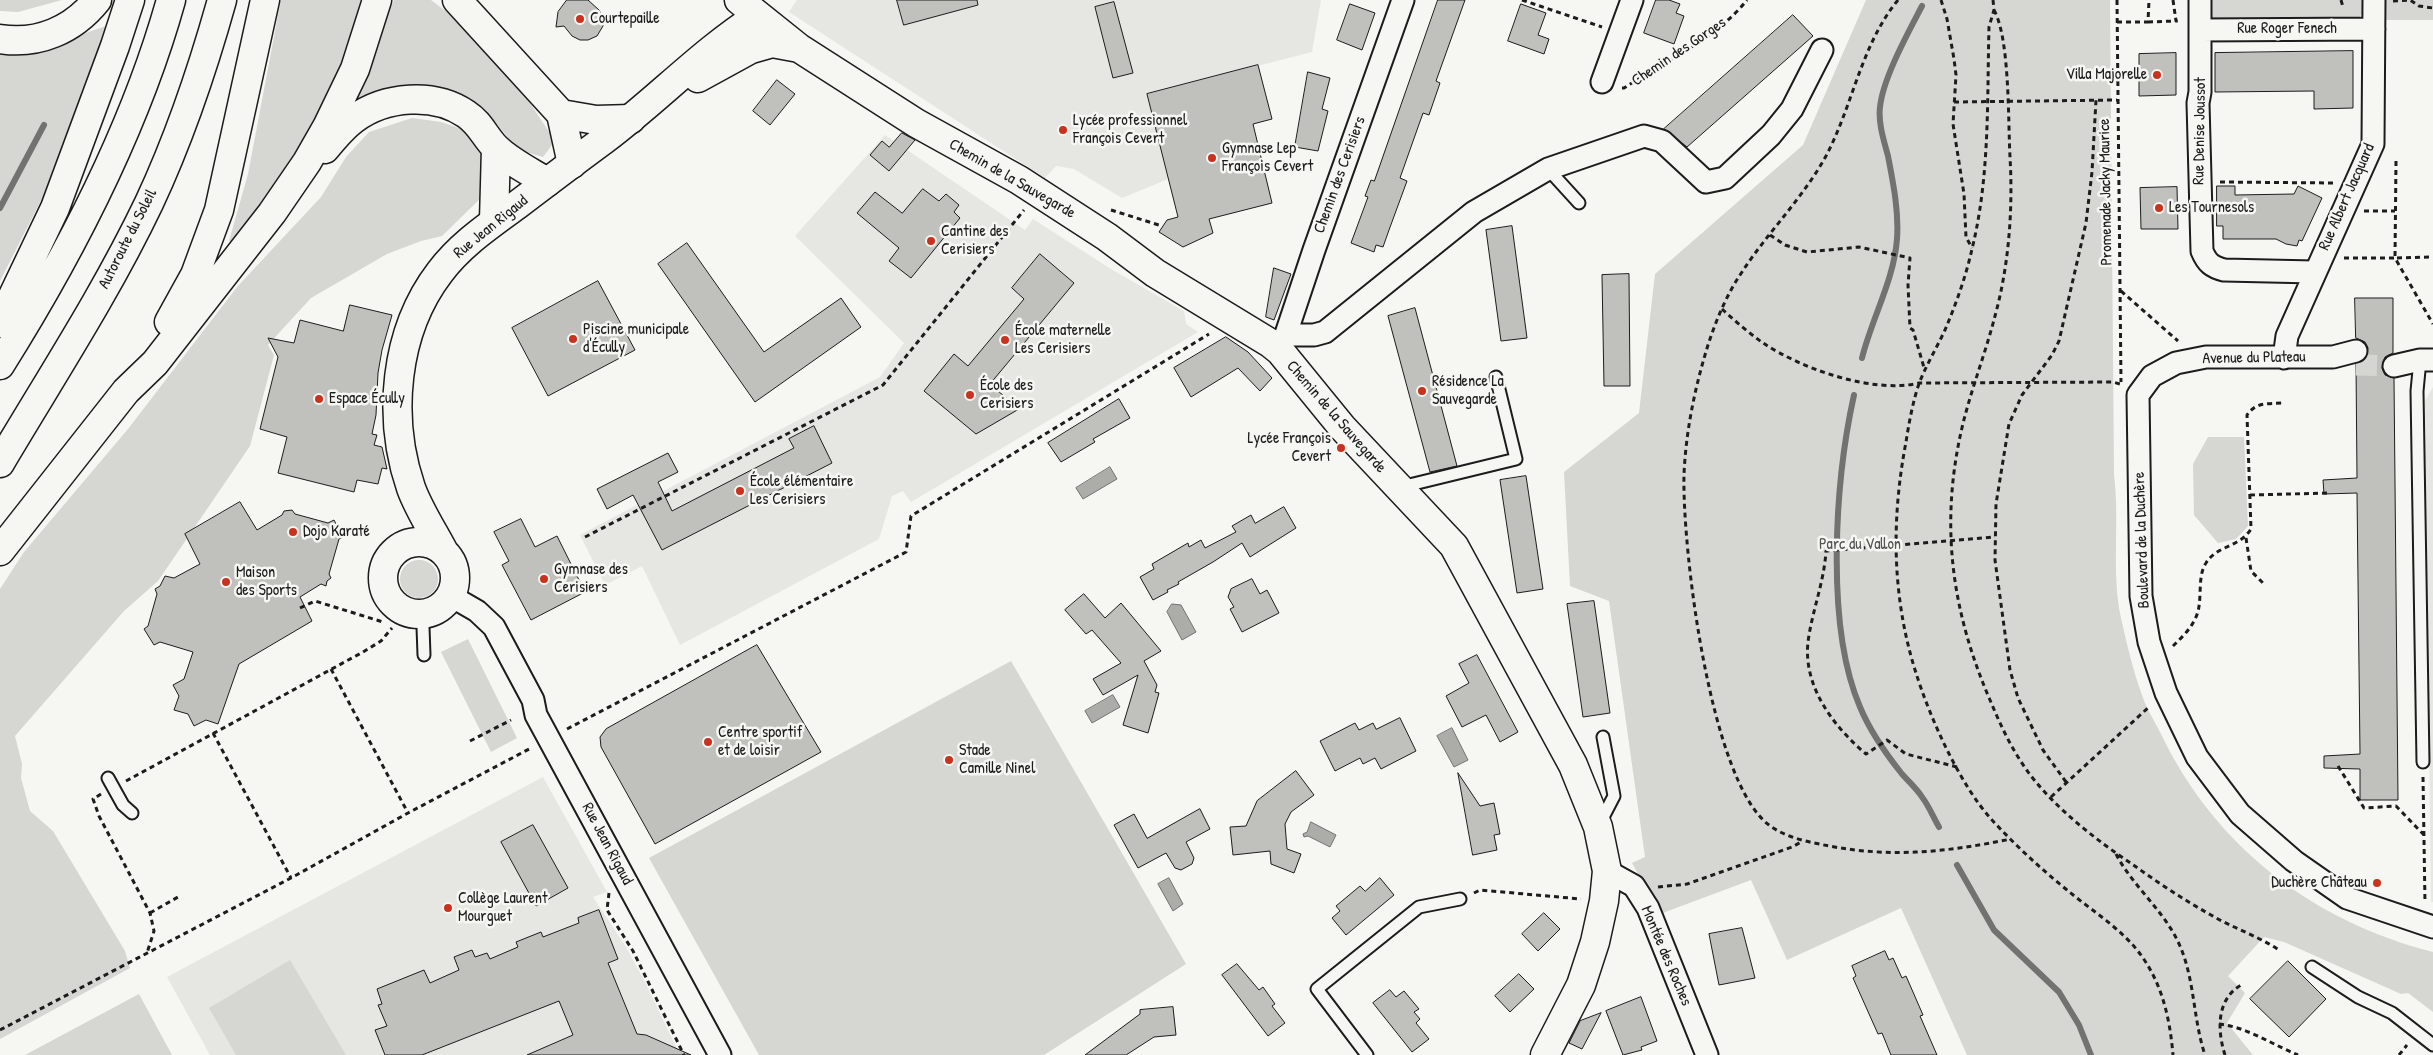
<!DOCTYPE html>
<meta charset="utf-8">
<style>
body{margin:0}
canvas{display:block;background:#f6f6f2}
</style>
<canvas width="2433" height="1055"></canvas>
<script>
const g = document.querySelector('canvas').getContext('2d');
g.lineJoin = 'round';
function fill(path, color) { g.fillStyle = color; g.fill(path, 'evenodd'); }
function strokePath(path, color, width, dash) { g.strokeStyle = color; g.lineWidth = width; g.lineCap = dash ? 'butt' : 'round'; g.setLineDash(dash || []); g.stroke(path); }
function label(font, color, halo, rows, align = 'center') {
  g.font = font + ' "Patrick Hand",sans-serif'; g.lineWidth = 5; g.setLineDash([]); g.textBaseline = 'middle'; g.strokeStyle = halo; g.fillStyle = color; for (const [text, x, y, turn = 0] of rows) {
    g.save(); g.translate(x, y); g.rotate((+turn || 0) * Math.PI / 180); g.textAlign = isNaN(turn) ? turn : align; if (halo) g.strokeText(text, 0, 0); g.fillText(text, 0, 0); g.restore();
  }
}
fill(new Path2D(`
 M797,0H1321L1312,52L1147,94L1168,179L1122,198L1074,169L1056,166L1045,178L789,12Z
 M885,135L1025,230L1033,219L1111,269L1184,311L1186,324L1198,332L911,502L903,491L892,496L879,539L680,645L642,566L605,585L580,535L880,377L904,343L795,236Z
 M2433,387V902H2431L2425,401Z
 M543,777L607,892L593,897L626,947L644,980L680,1055H210L167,977Z`), '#e6e6e2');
fill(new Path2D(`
 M0,0H62L18,12L0,11Z
 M281,0H364L351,49L293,170L237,243L229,241L248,174Z
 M394,0H431L467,27L526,97L555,141L543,157L519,150L487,113L432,87L380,93L355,107L353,99Z
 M1866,0H2110L2114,475C2120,523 2111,572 2121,618C2127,644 2133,671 2142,695C2146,708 2154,720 2160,732C2214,846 2312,921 2433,952V1012L2408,993L2401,994L2284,942L2264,937L2228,976L2245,993L2227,1023L2253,1055H1967L1901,908L1787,960L1751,880L1660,914L1632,863L1645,857L1609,601L1570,586L1564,472L1639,413L1655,274L1803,145Z
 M2206,0H2368L2366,9L2356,21H2216L2208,14Z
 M2383,0H2433V20H2383Z
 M109,25L57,169L0,281V48L36,50Z
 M412,118L441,122L471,132L488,165L484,195L442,236L421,241L387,254L311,298L268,345L274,355L250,446L158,581L124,611L15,736L22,764L21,778L30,811L53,831L125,951L130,968L0,1039V589L24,552L128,429L237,287L321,197L346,157L369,132Z
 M2208,437H2244L2248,526L2236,539L2218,543L2194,515L2193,464Z
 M400 579a19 19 0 1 1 38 0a19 19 0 1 1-38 0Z
 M468,639L517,738L491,752L441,652Z
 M1011,661L1186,964L1044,1055H759L649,858Z
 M290,960L346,1055H236L209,1008Z
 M139,994L172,1055H25Z`), '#d6d6d2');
const water = new Path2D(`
 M1110,467L1117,479L1083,499L1076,488Z
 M1172,604L1181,605L1196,632L1182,640L1167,612Z
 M1113,695L1120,707L1092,723L1085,711Z
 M1452,728L1468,760L1454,767L1437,736Z
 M1311,822L1336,835L1330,847L1308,836L1304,837L1303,834L1307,832Z
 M1169,878L1183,904L1173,911L1158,884Z`);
fill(water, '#acaca9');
strokePath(water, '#727271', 1);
strokePath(new Path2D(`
 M0,208L44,125
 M1862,358C1872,318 1894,280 1897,239C1899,211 1893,182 1888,156C1884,141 1878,123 1880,107C1883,78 1908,33 1922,6
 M1854,395C1835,481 1825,626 1860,707C1870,731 1886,754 1902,774C1909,782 1917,789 1922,797C1929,806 1933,817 1939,827
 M1957,865L1994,930L2059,992L2079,1025L2091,1055`), '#727271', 6);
const building = new Path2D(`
 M567,0H588L599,10L603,18V26L597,36L588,40H580L572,36L564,26L556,27L558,12Z
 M897,0H977L978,5L904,25Z
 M1438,0H1465L1436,81L1440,83L1429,115L1423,113L1400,178L1407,181L1389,230L1383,247L1376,245L1374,252L1351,243L1368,197L1365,196L1371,180L1374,181Z
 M1656,0H1669L1680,4L1676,13L1684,16L1674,44L1644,33Z
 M1114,2L1133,73L1113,78L1095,7Z
 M1350,4L1375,13L1362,50L1337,40Z
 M1521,4L1546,13L1538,35L1549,39L1544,54L1508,41Z
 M1793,15L1813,36L1687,147L1664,129Z
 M2353,51V108L2314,109V91L2215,92V53Z
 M2176,53V95L2139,96V54Z
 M1258,65L1272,119L1253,124L1272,203L1209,219L1213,233L1183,247L1159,232L1167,220L1178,217L1147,94Z
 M1308,72L1330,78L1322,109L1328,111L1318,151L1295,147Z
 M777,80L795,94L770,125L753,111Z
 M902,133L915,140L889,171L870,155L882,141L889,147Z
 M2217,186H2235V195L2294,194L2298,186L2322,198L2302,241L2299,240L2297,246L2286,244L2276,239H2223V226H2217Z
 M2177,187L2178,229H2141L2140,188Z
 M923,189L939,201L946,194L959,205L954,212L960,218L911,278L889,261L899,248L857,213L875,192L902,213Z
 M1512,226L1527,338L1501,341L1486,230Z
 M687,243L764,352L841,298L861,327L755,402L658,264Z
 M1040,254L1074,283L990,384L1019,409L976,434L924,391L954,354L968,366L1024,299L1012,288Z
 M1274,268L1291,274L1274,320L1266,317Z
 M1629,274L1630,386H1604L1602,275Z
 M598,281L635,350L548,396L512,328Z
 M2355,298H2393V353L2385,357L2382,368L2385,375L2394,378L2398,800H2360V769L2324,768V756L2360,754L2357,493L2324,494L2323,480L2357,478L2356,364L2365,360L2368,348L2365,342L2356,338Z
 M350,305L392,315L382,350L378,373L376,415L372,434L377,435L374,445L382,447L387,469L382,468L378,484L357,480L354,492L278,473L287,437L260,429L278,357L268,338L294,343L300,320L343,331Z
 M1415,308L1457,466L1430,472L1388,316Z
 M1226,337L1248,352L1272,378L1260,391L1238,368L1191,397L1174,368Z
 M1119,399L1130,418L1093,439L1095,442L1061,462L1048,443Z
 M814,426L832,463L662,550L633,495L607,509L597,489L668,453L678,472L658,482L672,511L794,448L789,439Z
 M1526,476L1543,589L1517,593L1500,480Z
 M240,502L257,530L282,515L284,511L292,510L295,514L328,523L334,520L337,526L342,527L341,532L343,537L339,539L329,574L331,578L327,581L326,586L321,584L300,597L312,621L239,664L218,724L206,720L194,726L188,714L174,710L179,696L173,685L184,679L193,652L160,642L154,645L144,629L148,626L157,594L155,589L160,586L165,576L174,578L200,564L185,534Z
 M1284,507L1296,528L1250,557L1242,543L1213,562L1178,582L1179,584L1167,590L1168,592L1153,600L1140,577L1154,569L1152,564L1188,543L1189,547L1201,540L1205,548L1236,532L1232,526L1251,515L1255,523Z
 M521,519L535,547L557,536L585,592L531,620L502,565L509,561L494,532Z
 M1252,579L1260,594L1267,590L1279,613L1242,632L1230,609L1234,607L1228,597L1231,589Z
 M1084,594L1105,618L1121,603L1161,651L1144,661L1157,685L1155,692L1159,693L1148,733L1123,725L1138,675L1103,695L1093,679L1121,663L1092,630L1086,634L1065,610Z
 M1594,601L1610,713L1583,717L1567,604Z
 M757,645L821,752L655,844L601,747L600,737L606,729Z
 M1477,655L1518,732L1500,742L1486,715L1462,727L1446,696L1469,683L1459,664Z
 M1400,718L1416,751L1381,769L1375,758L1363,764L1360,758L1335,771L1320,741L1355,723L1359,730L1373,723L1376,729Z
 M1296,771L1314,795L1291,812L1285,824L1287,849L1301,854L1294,873L1271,864L1270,851L1233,855L1230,827L1246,826L1257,801Z
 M1458,773L1480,806L1494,803L1500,834L1494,835L1497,850L1473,855Z
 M1200,809L1210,829L1186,842L1194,858L1192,864L1181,870L1175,868L1166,853L1138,868L1114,825L1134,814L1147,838Z
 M533,825L568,888L536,906L501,842Z
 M1380,878L1394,895L1346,935L1332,918L1340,911L1336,906L1360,886L1365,891Z
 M599,910L618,959L608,963L637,1034L646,1035L691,1055H527L573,1035L559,1001L422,1055H385L375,1030L387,1026L378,1005L382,1004L377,989L424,970L430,983L459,970L454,957L472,950L475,957L487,953L490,959L518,947L516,942L541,932L543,937L579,923L578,918Z
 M1544,913L1560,929L1538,951L1522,934Z
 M1742,928L1755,978L1719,985L1709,934Z
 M1885,951L1889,960L1893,958L1902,978L1906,976L1923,1015L1920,1016L1937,1055H1891L1882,1033L1878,1034L1853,978L1856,976L1852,966Z
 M2288,961L2326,999L2289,1037L2250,999Z
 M1237,964L1259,990L1263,987L1275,1004L1272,1006L1285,1023L1268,1036L1222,975Z
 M1519,974L1534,989L1510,1012L1495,996Z
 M1390,990L1396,997L1404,991L1419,1009L1414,1012L1420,1019L1416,1023L1429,1039L1412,1052L1373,1003Z
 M1641,997L1657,1041L1641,1047L1642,1050L1623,1055L1606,1011Z
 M1173,1007L1176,1035L1154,1037L1126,1055H1085L1140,1014V1010Z
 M1601,1013L1582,1049L1569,1043L1580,1021Z`);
fill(building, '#c0c0bd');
strokePath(building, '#1c1c1c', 1);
strokePath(new Path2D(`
 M2356,365L2394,366`), '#d5d5d2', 21, [21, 11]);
const lane = new Path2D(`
 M1548,169L1579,203
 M2420,360L2417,391L2423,762
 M1401,487L1516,459L1496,377
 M420,614L423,627L424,655
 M108,778L123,805L132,813
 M1600,823L1614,796L1603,737
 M2312,967L2358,997L2392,1013L2433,1045
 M1367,1055L1317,989L1419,907L1460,899`);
const street = new Path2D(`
 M2200,0V92L2198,103L2202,251C2207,263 2212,267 2224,270L2314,272
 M2200,30L2374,29
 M1602,82L1632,0
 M1286,335H1314L1325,332L1474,212L1548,169L1644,136L1662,141L1706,182L1725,178L1771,135L1792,109L1822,50
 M1282,346L1314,250L1403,0
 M2356,351L2333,357H2206L2176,363L2152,376L2138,395L2141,596L2149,642L2166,693L2197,757L2240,814L2294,861L2347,898L2433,927
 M2284,358L2287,336L2373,144L2374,0
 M2394,366L2420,360H2433
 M451,596L477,611L494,627L533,700L536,715L720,1055
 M1607,871L1634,886L1648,908L1707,1055`);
const secondary = new Path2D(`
 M739,0L799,48L916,123L1019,180L1107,237L1155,273L1270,343L1280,351L1342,427L1454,546L1573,765L1598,827L1607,871L1604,901L1595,942L1581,985L1545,1055
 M698,78L751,49L772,43L799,48
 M383 578a36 36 0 1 1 72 0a36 36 0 1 1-72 0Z
 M444,552C433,531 419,510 411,488C387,418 394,332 440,272C461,244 490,225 517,205C546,183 575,161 605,139C657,100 703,51 758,16`);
const primary = new Path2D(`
 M0,39C38,45 73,30 97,0`);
const highway = new Path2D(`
 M457,0L561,114L572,164
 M561,114L596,120L631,119
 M325,149C334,138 343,127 354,119C385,96 434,92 466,114C480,123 485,137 496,148C510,162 531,172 547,182
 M494,221L496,148
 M169,322L195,275L219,210L265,0
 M0,323L55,208L115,46L130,0
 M0,365C71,252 135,129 171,0
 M0,463C51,377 106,293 149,203C179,139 203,68 222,0
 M0,551L126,391L155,363L272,213L307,162L327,127L355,69L377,0`);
strokePath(lane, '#1c1c1c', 15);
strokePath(street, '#1c1c1c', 25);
strokePath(secondary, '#1c1c1c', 31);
strokePath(primary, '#1c1c1c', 31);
strokePath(highway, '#1c1c1c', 31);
strokePath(new Path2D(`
 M1522,0L1602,27
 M1898,0C1861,45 1853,105 1826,156C1803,198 1768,232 1742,272C1727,294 1716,320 1708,345C1695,387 1686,430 1684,474C1682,548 1710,781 1769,825C1786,838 1809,842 1829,846C1893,858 1947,852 2011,839
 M1941,0L1947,19L1954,59L1956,75L1953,124L1964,194L1966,237L1972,248
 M1993,0L1994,10L1989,27C1987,101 1990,176 1972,249C1966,276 1956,304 1945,330C1937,347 1927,364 1920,381C1913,400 1909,423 1906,442C1891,520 1892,598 1916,673C1930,718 1960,785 1992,820C2015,845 2040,868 2067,890C2092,911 2124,930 2143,958C2163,987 2170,1020 2173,1055
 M2117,0L2121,382
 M2173,0L2176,21H2181
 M2341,0L2343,7
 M2393,1L2410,0L2419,6L2433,8
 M1994,10C2010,39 2008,121 2010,157C2013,209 2009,265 1995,316C1985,355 1970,392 1961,432C1940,527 1952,612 1990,700C2000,724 2011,748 2026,769C2051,805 2096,840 2132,864C2157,882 2184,900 2211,915C2233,928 2258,936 2279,950
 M2117,22H2148L2149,0
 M2148,22L2176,21
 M1622,88H1624C1663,63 1718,37 1747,0
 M1954,102L2117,100
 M2396,161L2395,258L2433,257
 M2220,182L2334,183
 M1111,210L1162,226
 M2364,211H2395
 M1770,235L1785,245L1807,252L1859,247L1910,258L1908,285L1910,328L1913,330L1925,371
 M2344,258H2395L2433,324
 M2121,291L2178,341
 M1722,309C1735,321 1749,333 1763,343C1802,369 1873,394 1919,383L2113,382L2120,384
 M2250,495L2330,493
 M585,537L883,385L1024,210
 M2246,538L2251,571L2265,585
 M300,608L315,601L383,622
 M2173,646C2181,638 2190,630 2195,619C2204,603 2196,578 2206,563C2217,545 2239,548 2251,529L2247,415C2256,402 2267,404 2282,403
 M331,669L408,813
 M567,729L906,552L911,516L1209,334
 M213,733L291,878
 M470,741L511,720
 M2338,766L2364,808L2396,806L2424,835
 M1957,767L1906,754L1887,740L1866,754C1834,727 1803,687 1808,642C1812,611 1824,583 1826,551L1995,537
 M2423,777L2425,903
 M126,781L363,652L381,641L392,628
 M2066,782L2043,750L2018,698L2010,670L1995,560L1996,504L2009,424L2022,395L2052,355L2059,341L2086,223L2092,172L2096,100
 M101,794L93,799L99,816L150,913L154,931L147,953
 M2051,797L2150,706
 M2116,854C2133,887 2165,911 2180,946C2195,981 2193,1019 2205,1055
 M1658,887L1687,884L1792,847L1803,841
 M609,893L607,910L633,951L684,1055
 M1474,893L1480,890L1581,899
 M150,913L178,897
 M2219,1024C2247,1027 2273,1045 2298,1055
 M0,1030L291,878L408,813L531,748
 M2225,1055C2217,1030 2216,998 2243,984
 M2399,1055L2407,1045`), '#1c1c1c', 3, [5, 4]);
strokePath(lane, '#f6f6f2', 11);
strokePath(street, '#f6f6f2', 21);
strokePath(secondary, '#f6f6f2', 28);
strokePath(primary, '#f6f6f2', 28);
strokePath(highway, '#f6f6f2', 28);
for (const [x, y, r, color] of [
 [580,19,5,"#c8321e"],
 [2157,75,5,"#c8321e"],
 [1063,130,5,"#c8321e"],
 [1212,158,5,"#c8321e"],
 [2159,208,5,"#c8321e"],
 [931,241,5,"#c8321e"],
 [573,339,5,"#c8321e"],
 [1005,340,5,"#c8321e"],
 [1422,391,5,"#c8321e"],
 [970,395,5,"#c8321e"],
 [319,399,5,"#c8321e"],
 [1341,448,5,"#c8321e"],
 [740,491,5,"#c8321e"],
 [293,532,5,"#c8321e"],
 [544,579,5,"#c8321e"],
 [226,582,5,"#c8321e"],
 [708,742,5,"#c8321e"],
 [949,760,5,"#c8321e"],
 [2377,883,5,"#c8321e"],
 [448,908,5,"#c8321e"]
]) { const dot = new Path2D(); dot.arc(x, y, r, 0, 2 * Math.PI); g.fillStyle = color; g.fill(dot); strokePath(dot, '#f6f6f2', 2); }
label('16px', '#1c1c1c', '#f6f6f2', [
 ["Courtepaille",590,19],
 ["Villa Majorelle",2147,75,"right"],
 ["Lycée professionnel",1073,121],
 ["François Cevert",1073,139],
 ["Gymnase Lep",1222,149],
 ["François Cevert",1222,167],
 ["Les Tournesols",2169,208],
 ["Cantine des",941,232],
 ["Cerisiers",941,250],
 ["Piscine municipale",583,330],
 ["d'Écully",583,348],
 ["École maternelle",1015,331],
 ["Les Cerisiers",1015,349],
 ["Résidence La",1432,382],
 ["Sauvegarde",1432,400],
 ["École des",980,386],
 ["Cerisiers",980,404],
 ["Espace Écully",329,399],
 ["Lycée François",1331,439,"right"],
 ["Cevert",1331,457,"right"],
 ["École élémentaire",750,482],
 ["Les Cerisiers",750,500],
 ["Dojo Karaté",303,532],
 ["Gymnase des",554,570],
 ["Cerisiers",554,588],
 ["Maison",236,573],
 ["des Sports",236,591],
 ["Centre sportif",718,733],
 ["et de loisir",718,751],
 ["Stade",959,751],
 ["Camille Ninel",959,769],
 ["Duchère Château",2367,883,"right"],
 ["Collège Laurent",458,899],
 ["Mourguet",458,917]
], 'left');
label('16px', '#1c1c1c', '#f6f6f2', [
 ["Rue Roger Fenech",2287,29],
 ["Chemin des Gorges",1679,52,-34],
 ["Rue Denise Joussot",2200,131,-89],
 ["Chemin des Cerisiers",1340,175,-70],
 ["Chemin de la Sauvegarde",1012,179,30],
 ["Promenade Jacky Maurice",2106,192,-91],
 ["Rue Albert Jacquard",2347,197,-66],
 ["Rue Jean Rigaud",491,227,-39],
 ["Autoroute du Soleil",128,239,-63],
 ["Avenue du Plateau",2254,358,-1],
 ["Chemin de la Sauvegarde",1336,417,49],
 ["Boulevard de la Duchère",2142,540,-92],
 ["Rue Jean Rigaud",607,844,62],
 ["Montée des Roches",1666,956,67]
]);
label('16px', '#545453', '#f6f6f2', [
 ["Parc du Vallon",1860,545]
]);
</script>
